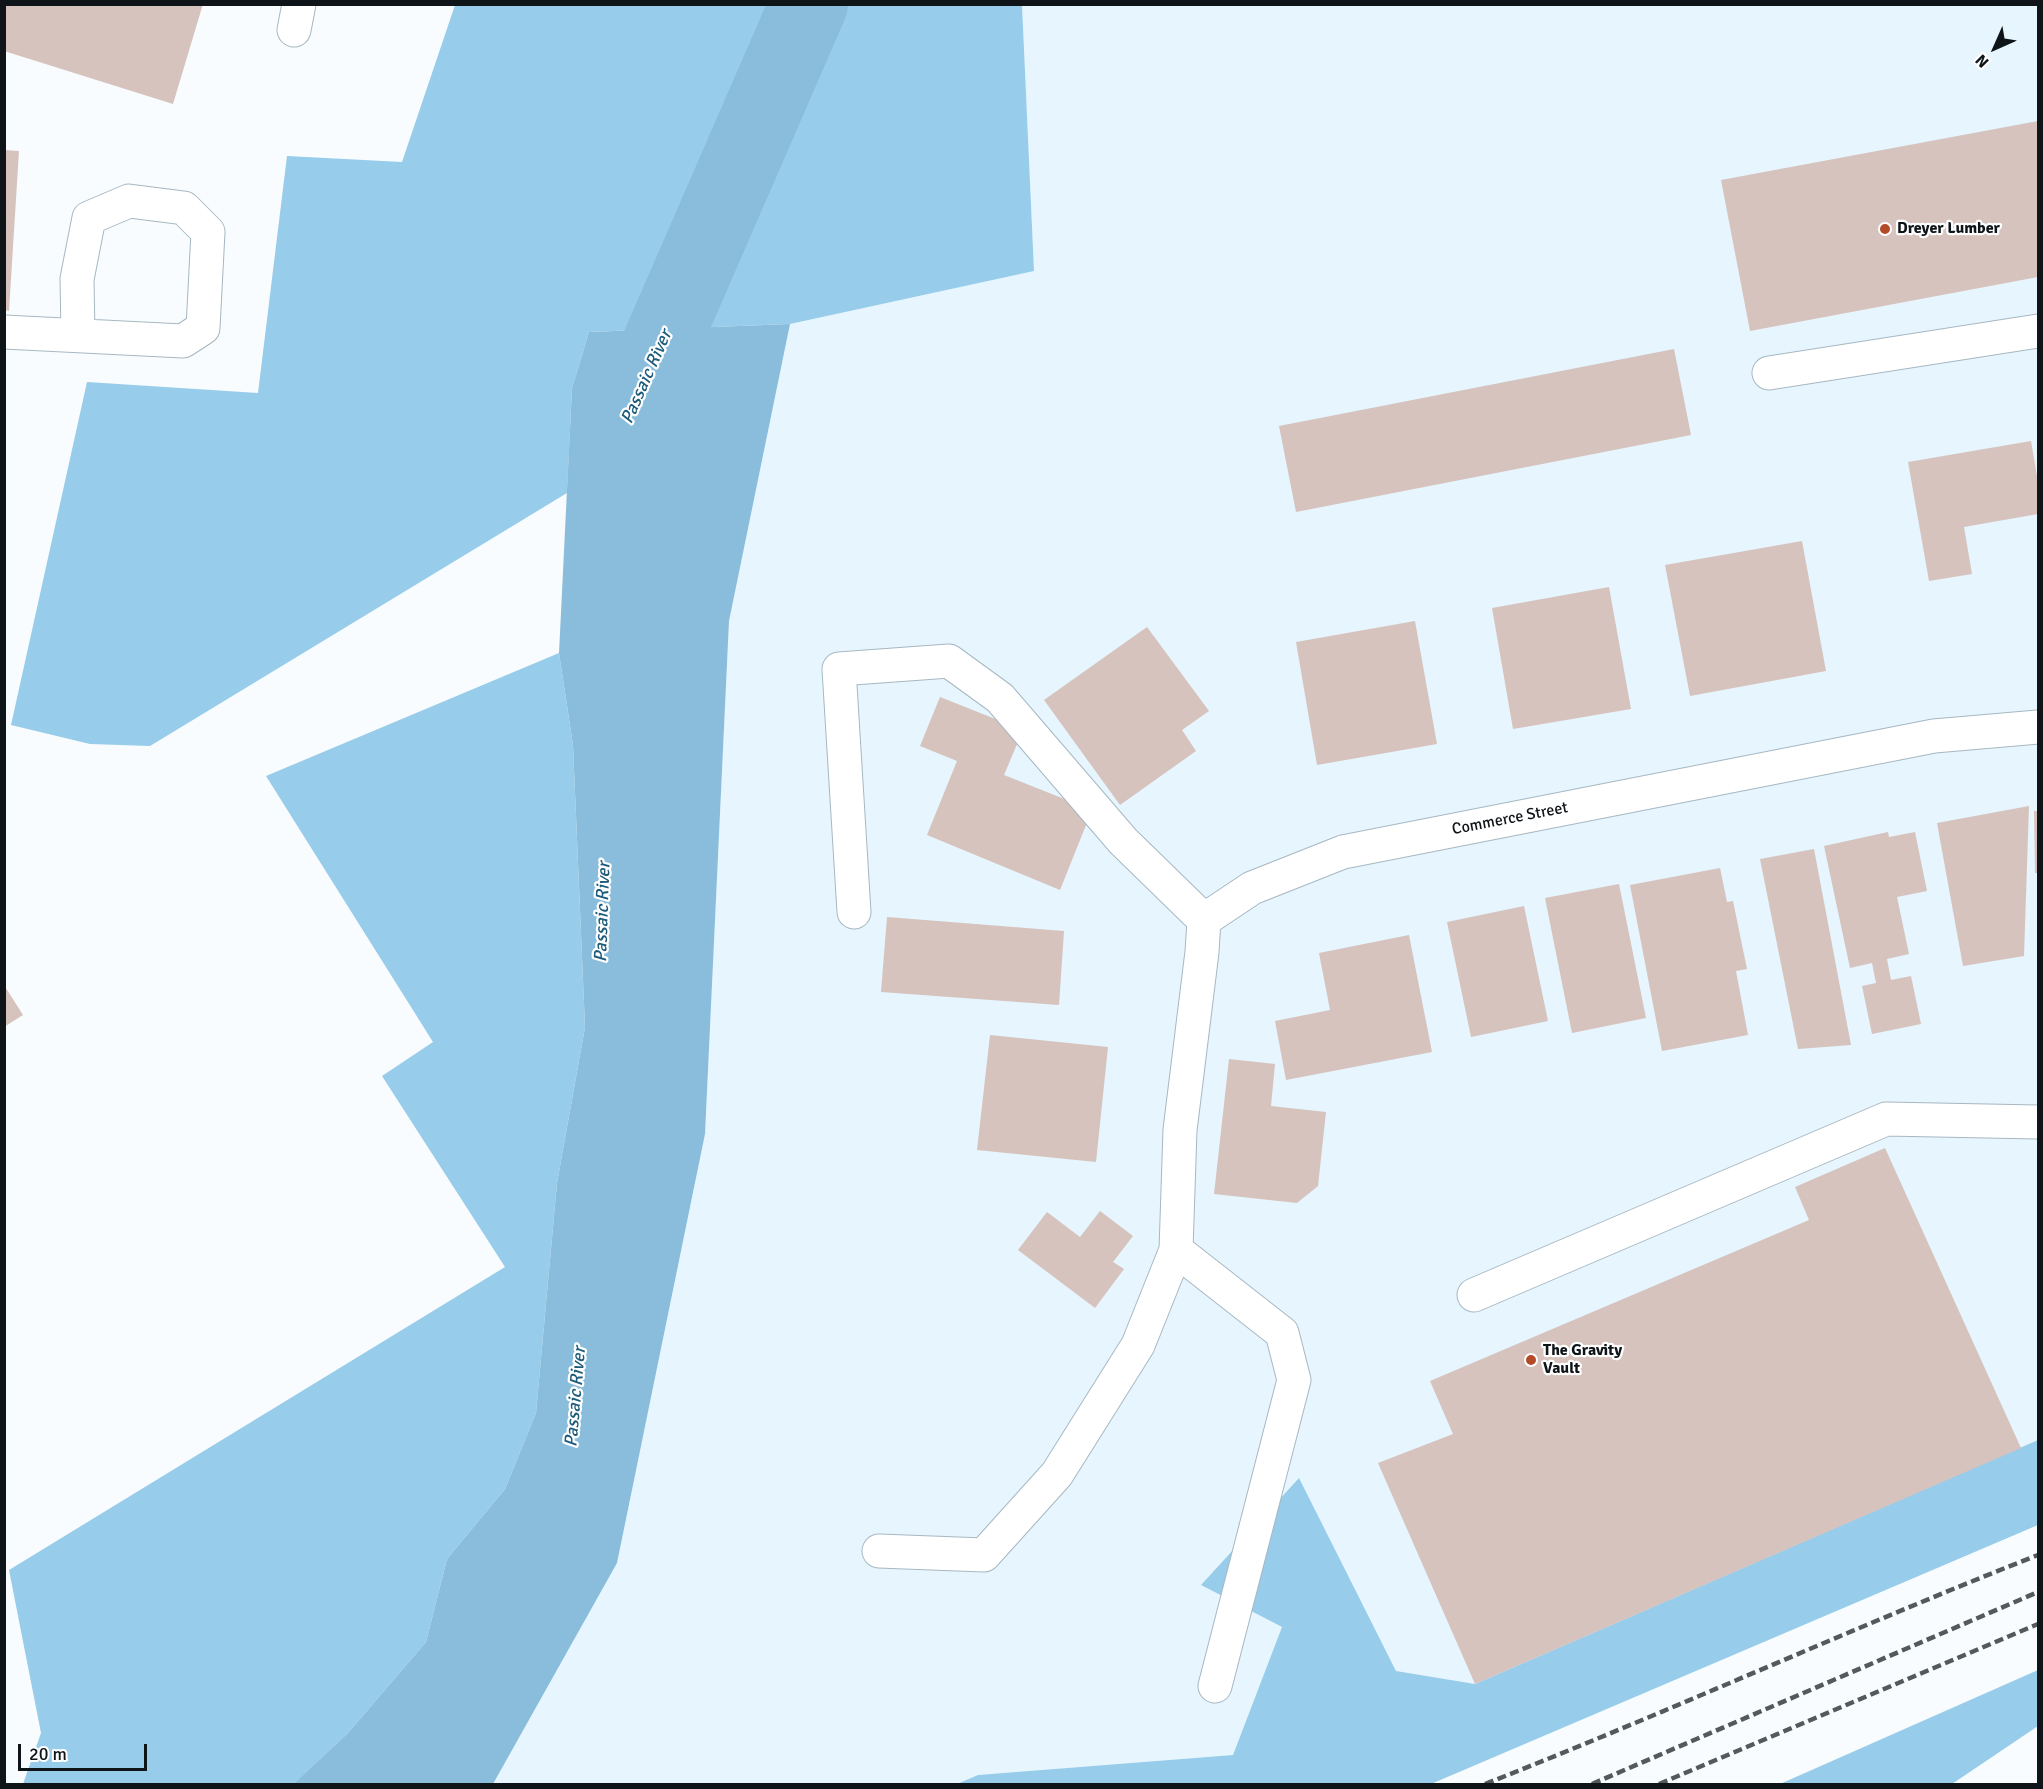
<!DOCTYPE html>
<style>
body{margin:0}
#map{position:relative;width:2043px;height:1789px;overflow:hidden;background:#f8fcfe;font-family:Signika,sans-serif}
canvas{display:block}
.frame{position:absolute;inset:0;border:6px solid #0e1417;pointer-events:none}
.north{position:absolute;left:1965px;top:18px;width:60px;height:60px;-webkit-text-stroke:4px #fff;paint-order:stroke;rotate:225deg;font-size:16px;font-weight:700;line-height:24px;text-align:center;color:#0e1417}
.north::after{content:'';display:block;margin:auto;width:21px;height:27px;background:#0e1417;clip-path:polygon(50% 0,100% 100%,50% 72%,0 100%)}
.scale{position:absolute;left:18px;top:1744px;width:129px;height:27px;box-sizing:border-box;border:3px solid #0e1417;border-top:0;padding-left:8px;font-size:18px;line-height:21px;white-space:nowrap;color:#0e1417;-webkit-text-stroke:4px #fff;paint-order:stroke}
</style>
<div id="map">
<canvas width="2043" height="1789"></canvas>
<div class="frame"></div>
<div class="north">N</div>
<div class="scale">20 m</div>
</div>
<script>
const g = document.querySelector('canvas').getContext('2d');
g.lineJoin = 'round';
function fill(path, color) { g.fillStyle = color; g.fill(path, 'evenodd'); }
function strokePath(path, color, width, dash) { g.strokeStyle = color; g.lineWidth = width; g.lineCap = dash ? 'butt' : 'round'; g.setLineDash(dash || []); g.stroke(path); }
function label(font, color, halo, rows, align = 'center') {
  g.font = font + ' Signika,sans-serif'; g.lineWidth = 4.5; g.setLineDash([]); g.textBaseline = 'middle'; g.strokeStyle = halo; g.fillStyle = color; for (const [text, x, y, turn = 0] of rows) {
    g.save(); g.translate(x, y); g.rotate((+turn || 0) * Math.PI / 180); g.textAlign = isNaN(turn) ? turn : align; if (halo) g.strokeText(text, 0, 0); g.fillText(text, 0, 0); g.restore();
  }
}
fill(new Path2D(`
 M1022,5H2038V1440L1475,1684L1396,1671L1299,1478L1201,1585L1282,1627L1233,1755L978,1775L957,1784H493L617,1563L705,1134L729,621L790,324L1034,271Z`), '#e6f5fe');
fill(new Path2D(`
 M455,5H1022L1034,271L790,324L589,332L572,388L567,493L150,746L90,744L11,725L87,382L258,393L287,156L402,162Z
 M559,653L573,745L585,1027L557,1183L536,1413L505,1489L447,1559L426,1642L348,1733L293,1784H23L41,1733L9,1570L505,1267L382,1076L433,1042L266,776Z
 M2038,1440V1525L1431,1784H957L978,1775L1233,1755L1282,1627L1201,1585L1299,1478L1396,1671L1475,1684Z
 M2038,1670V1726L1952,1784H1780Z`), '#97ccea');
fill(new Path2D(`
 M790,324L729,621L705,1134L617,1563L493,1784H293L348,1733L426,1642L447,1559L505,1489L536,1413L557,1183L585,1027L573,745L559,653L572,388L589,332Z`), '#89bddb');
strokePath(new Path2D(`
 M625,427L809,4`), '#89bddb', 78);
fill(new Path2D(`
 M4,4H203L173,104L4,51Z
 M2038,121V277L1750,331L1721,180Z
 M4,150L19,151L9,311L4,310Z
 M1674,349L1691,435L1296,512L1279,426Z
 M2031,441L2038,482V514L1964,527L1972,574L1929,581L1908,462Z
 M1802,541L1826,671L1690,696L1665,565Z
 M1609,587L1631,709L1513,729L1492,608Z
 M1415,621L1437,744L1317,765L1296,642Z
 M1147,627L1209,711L1182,730L1196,751L1120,805L1044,700Z
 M940,697L1023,730L1004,775L1092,810L1060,890L927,835L957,761L920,746Z
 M2029,806L2024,956L1963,966L1937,823Z
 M2034,811H2038V873H2035Z
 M1888,832L1889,837L1915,832L1927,891L1897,897L1909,954L1887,959L1891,980L1911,976L1921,1024L1872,1034L1862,986L1876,983L1872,963L1850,968L1824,846Z
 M1814,849L1851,1045L1798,1049L1760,859Z
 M1720,868L1727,902L1733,901L1747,969L1736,971L1748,1035L1662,1051L1630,885Z
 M1619,884L1646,1018L1572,1033L1545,898Z
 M1524,906L1548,1021L1471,1037L1447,922Z
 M887,917L1064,931L1059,1005L881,992Z
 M1409,935L1432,1052L1286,1080L1275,1021L1330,1010L1319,953Z
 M4,985L23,1015L4,1027Z
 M990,1035L1108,1047L1096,1162L977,1150Z
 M1229,1059L1275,1064L1271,1106L1326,1112L1318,1186L1297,1203L1214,1194Z
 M1885,1148L2021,1448L1475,1684L1378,1463L1453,1434L1430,1381L1809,1220L1795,1187Z
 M1100,1211L1133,1236L1113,1262L1124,1269L1095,1308L1018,1250L1047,1212L1080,1237Z`), '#d6c3bd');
const minor = new Path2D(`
 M294,30L299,4
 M4,332L183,341L203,328L208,232L184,208L129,201L89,218L77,279L78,335
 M1769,373L2038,331
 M854,912L839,669L949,661L1000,698L1123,841L1204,920
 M1176,1250L1282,1333L1294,1380L1215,1686
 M1474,1295L1886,1119L2038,1122
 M879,1551L984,1555L1057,1474L1138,1345L1176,1250L1180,1130L1202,952L1204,920L1252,888L1343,852L1934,736L2038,727`);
strokePath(minor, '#a7b8c2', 35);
strokePath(minor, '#fff', 33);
strokePath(new Path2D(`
 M1485,1784C1671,1711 1852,1628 2038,1555
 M1592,1784L2038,1592
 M1659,1784L2038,1624`), '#545a5c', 4.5, [9, 4.5]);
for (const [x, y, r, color] of [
 [1885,229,6,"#b34b29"],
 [1531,1360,6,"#b34b29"]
]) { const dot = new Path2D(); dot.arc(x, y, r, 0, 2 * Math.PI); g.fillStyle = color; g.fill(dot); strokePath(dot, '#fff', 2); }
label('bold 16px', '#0e1417', '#fff', [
 ["Dreyer Lumber",1897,229],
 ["The Gravity",1543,1351],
 ["Vault",1543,1369]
], 'left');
label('16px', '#0e1417', '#fff', [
 ["Commerce Street",1510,819,-11]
]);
label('italic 18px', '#1e5c7b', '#fff', [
 ["Passaic River",647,377,-66],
 ["Passaic River",603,912,-88],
 ["Passaic River",576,1397,-85]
]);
</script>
